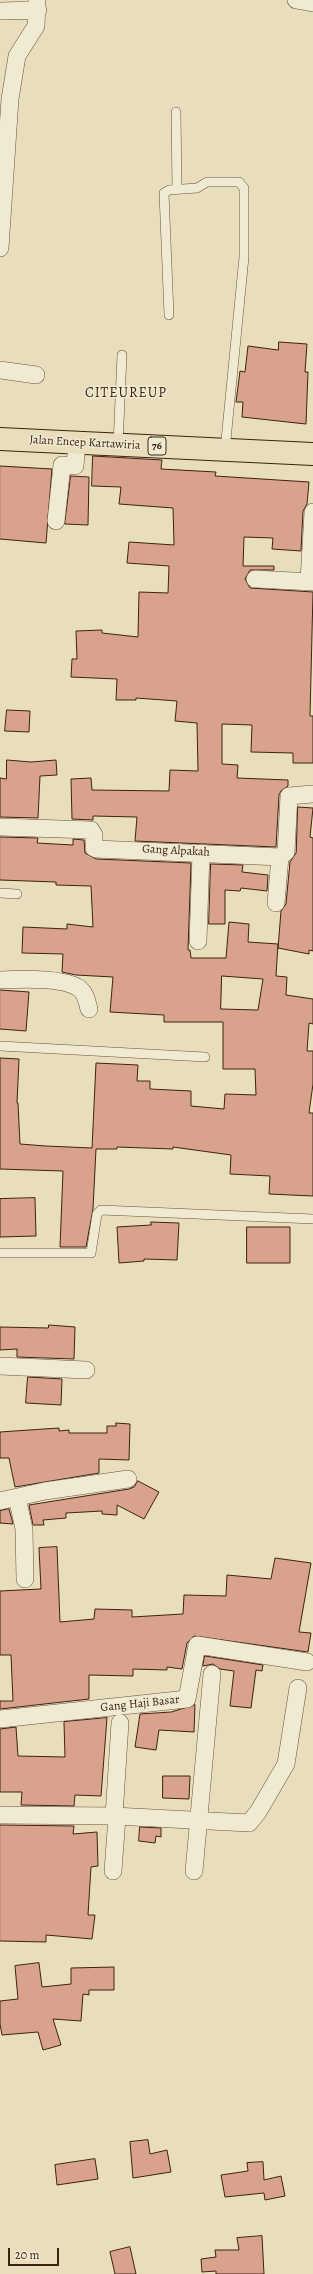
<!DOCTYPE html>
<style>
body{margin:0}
#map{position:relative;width:313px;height:2274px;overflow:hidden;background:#e8debc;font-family:Alegreya,serif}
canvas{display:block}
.scale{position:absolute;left:8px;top:2248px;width:51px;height:18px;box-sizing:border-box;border:2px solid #3d2212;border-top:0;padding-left:5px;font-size:12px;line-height:14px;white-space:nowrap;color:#3d2212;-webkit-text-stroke:3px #f0ead3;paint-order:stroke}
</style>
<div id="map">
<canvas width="313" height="2274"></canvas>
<div class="scale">20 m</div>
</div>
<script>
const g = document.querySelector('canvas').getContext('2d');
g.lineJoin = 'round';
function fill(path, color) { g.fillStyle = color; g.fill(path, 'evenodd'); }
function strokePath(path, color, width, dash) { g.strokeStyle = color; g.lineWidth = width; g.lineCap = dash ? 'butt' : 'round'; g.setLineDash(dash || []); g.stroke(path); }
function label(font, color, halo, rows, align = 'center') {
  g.font = font + ' Alegreya,serif'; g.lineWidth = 3; g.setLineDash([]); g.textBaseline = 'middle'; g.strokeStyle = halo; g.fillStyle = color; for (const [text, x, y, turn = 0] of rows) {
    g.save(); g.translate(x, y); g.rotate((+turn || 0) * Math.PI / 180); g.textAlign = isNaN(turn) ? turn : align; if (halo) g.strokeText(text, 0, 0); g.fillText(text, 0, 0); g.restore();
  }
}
const building = new Path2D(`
 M279,342L307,344L305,372H308L306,424L242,417L243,402H236L240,371L245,372L248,346L278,350Z
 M93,456L162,460L161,469L216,472L215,476L309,482L307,504L303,511L301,551L272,549L273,538L244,537L243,566H274V570H250L245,579L250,588L313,592L310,716H313V763H293V753L251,752L252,725L222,724V764L238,765L237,778L288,780V786L281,791L279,795L276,847L135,841L137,817L93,816V820L72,819L71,779L91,778L92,790L169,791L170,770L198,771L197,723L175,721L177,701L136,698V700H116L117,679L71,677L72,659H77L76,631L102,630V633L138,637L139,592L168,593L169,566L127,563L129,542L174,545L173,508L119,504L121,487L92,486Z
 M0,466L52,469L46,543L0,539Z
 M71,476L89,477L88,525L65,524Z
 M7,710L30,711L29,732L5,731Z
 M7,760L31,762L56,760L57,775L40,776L38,818L0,817V778L6,779Z
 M298,807L313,808L310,837L313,838V951L309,950V954L278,948L281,911L286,904L290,862L296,853Z
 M0,837L38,838L37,843L73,845V839L84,840L85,853L96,859L191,863L188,950H190L191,958H226L229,922L249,924L248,942L278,944L276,976L287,977L286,995L313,999V1024L309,1023L307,1051H313V1084L309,1113H313V1196L269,1194L270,1176L230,1174L231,1155L173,1147V1149L117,1147V1149H96L93,1209L86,1247H60L63,1171L0,1169V1058L19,1059L17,1103H18L20,1144L46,1146L92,1148L96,1063L138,1065L137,1081H150V1089L191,1091V1106L224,1109L225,1094L256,1095L255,1069H223V1022H164V1015L110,1012L113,977L76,975L62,972L63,954L22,953L23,927L67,929V924L93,927L91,886L56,885V882L0,880ZM222,976L263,979L258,1010L221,1009Z
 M211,864L243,865L242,872L268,875L267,891L241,888L240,891L225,890V924H209Z
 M0,990L29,992L26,1031L0,1029Z
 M35,1198L36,1236L0,1237V1199Z
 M151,1222L179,1223L177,1260L144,1259V1261L119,1263L117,1227L151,1225Z
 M247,1227H290V1263H247Z
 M49,1325L75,1327L74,1359L17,1357V1349L0,1350V1327L48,1328Z
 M28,1377L62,1379L61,1405L26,1403Z
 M116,1423L130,1424L129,1460L99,1459V1473L15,1487L9,1458H0V1432L59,1428V1431L69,1430V1433H107V1426H116Z
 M138,1481L159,1492L144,1519L117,1505V1515L102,1514V1511L66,1513V1518L43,1520L44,1525H33L29,1505L129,1489L134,1487Z
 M9,1509L13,1524L0,1523V1511Z
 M57,1547L60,1622L94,1619L95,1609L132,1610V1617L183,1614L184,1595L226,1596L227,1575L271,1579L275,1558L311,1563L299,1632L311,1633L308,1652L194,1636L187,1643L182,1669L167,1667V1670L133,1669V1676L89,1675V1699L0,1709V1701H13L11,1655H0V1591L41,1589L39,1548Z
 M205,1656L263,1665L262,1671L256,1670L251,1708L230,1706L234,1671L220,1669L213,1664L203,1666Z
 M195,1705L194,1732L159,1730L156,1750L135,1747L140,1714L171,1712Z
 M107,1718L101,1796L75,1795L74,1806L21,1805L22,1792H0V1729L16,1727L18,1756L65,1757L64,1722Z
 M163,1776H190L189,1799L163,1798Z
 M0,1825L74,1826L73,1834L97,1832L98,1866L91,1867L88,1915H95L92,1939L46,1935V1942L0,1941Z
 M140,1827L161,1828V1837L156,1836L155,1843L139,1841Z
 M39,1963L42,1987L71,1984V1968L114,1967V1990H89V1995L83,1994L81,2021L53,2019L61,2045L43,2050L38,2032L2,2035L0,2024V2001L18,1999L15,1966Z
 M148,2140L150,2154L167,2150L171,2172L133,2178L130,2142Z
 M95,2159L98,2179L57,2185L55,2165Z
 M263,2162L264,2180L281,2176L285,2196L265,2200L264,2193L225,2197L221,2175L248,2171L247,2163Z
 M262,2236L264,2274H216V2271L202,2272L201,2259L216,2257L215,2250H239L237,2238Z
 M130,2247L136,2274H115L110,2252Z`);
fill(building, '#d9a28c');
strokePath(building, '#3d2212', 1);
const lane = new Path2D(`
 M176,112L177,189
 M169,315L164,193L169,190L197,188L207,182H239L244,188V257L225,450
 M118,445L122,355
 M0,893L17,894
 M0,1046L205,1057
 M0,1253H91L97,1214L101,1210L313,1219`);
const street = new Path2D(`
 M296,0L313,3
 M0,11L38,10
 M0,248L10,99L17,56L36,26L37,0
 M0,370L36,375
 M56,521L62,465L75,466L77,443
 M255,579L313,582
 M309,581L313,512
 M0,827L91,830L94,835V848L96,849L280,857L286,852L289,796L313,794
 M276,903L280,857
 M198,941L201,853
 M0,980C19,979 65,977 80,989C86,994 87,1002 89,1009
 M0,1366L86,1370
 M17,1497L24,1529L25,1579
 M0,1501L45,1491L128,1479
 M0,1719L187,1699L197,1645L307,1662
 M0,1815L114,1816L249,1823L258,1812L286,1764L298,1688
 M114,1816L120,1723
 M113,1871L117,1817
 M194,1871L212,1674`);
const primary = new Path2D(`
 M0,439L313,454`);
strokePath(lane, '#68513c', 10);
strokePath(street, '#68513c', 18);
strokePath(primary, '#3d2212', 24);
strokePath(lane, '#f0ead3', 9);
strokePath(street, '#f0ead3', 17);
strokePath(primary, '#e8debc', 22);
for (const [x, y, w] of [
 [157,446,18]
]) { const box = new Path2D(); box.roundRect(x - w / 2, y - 9, w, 18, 3); g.fillStyle = '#f0ead3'; g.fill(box); strokePath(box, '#3d2212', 1); }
label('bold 11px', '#3d2212', null, [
 ["76",157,446]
]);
label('12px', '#3d2212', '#f0ead3', [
 ["Jalan Encep Kartawiria",85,443,3],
 ["Gang Alpakah",176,851,3],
 ["Gang Haji Basar",140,1704,-6]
]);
g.letterSpacing = '1px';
label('14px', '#3d2212', '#f0ead3', [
 ["CITEUREUP",126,394]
]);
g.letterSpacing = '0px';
</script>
